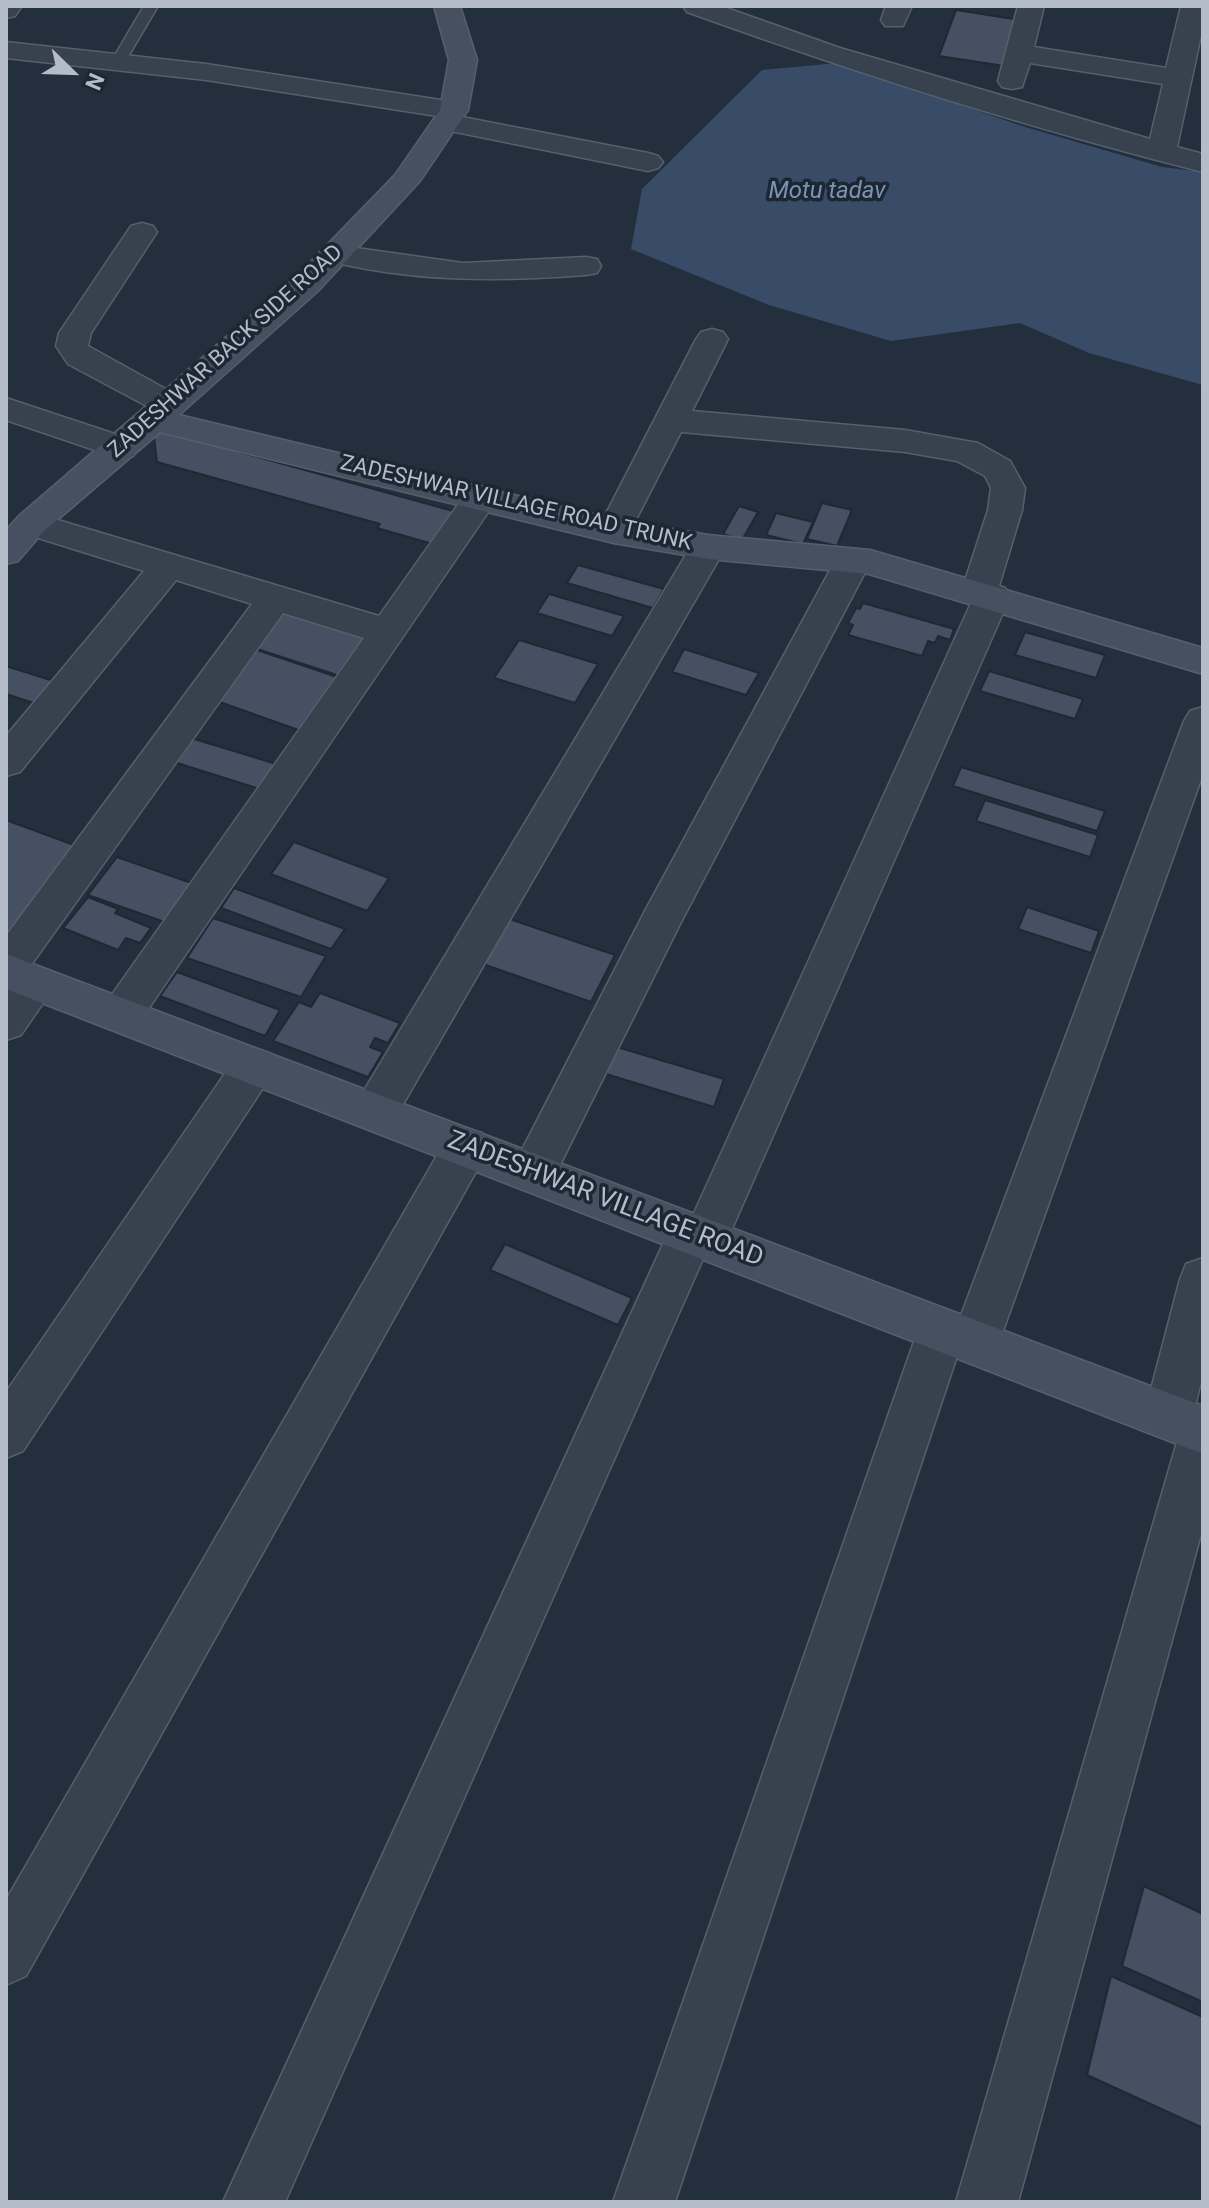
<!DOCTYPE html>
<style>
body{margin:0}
#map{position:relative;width:1209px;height:2208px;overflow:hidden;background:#242f3e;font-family:Roboto,sans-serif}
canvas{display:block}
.frame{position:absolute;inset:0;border:8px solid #b4bcc9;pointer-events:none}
.north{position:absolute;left:32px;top:32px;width:80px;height:80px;-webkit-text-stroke:6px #1d2633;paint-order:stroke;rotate:113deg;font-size:22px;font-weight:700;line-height:32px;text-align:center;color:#b4bcc9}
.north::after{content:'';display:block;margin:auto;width:28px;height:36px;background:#b4bcc9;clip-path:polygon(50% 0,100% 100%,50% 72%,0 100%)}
</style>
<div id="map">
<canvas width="1209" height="2208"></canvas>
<div class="frame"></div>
<div class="north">N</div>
</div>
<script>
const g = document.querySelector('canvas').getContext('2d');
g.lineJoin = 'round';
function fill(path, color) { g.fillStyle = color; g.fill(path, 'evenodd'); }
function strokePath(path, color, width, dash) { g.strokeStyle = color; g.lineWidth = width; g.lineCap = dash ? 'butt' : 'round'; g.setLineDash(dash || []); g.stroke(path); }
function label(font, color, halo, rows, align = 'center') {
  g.font = font + ' Roboto,sans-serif'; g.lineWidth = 7; g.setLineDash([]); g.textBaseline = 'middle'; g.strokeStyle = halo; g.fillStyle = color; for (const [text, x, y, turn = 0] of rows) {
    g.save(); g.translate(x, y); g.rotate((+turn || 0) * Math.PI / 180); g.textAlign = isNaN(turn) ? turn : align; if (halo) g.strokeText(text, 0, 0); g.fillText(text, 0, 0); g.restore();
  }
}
fill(new Path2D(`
 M838,63L1022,126L1162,167L1203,172V385L1089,353L1020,323L891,341L769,305L631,249L642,189L762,70Z`), '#394c67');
const building = new Path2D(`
 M956,10L1020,20L1004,66L939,56Z
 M153,428L464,514L443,547L377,528L380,524L157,462Z
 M822,503L852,510L837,546L807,539Z
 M739,506L758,512L742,540L723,534Z
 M776,513L813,522L803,544L766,535Z
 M578,565L664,589L653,608L567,583Z
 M549,594L624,616L612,636L537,613Z
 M863,603L954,629L950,640L938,636L935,643L928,641L922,656L848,635L853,625L848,623L856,608L860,609Z
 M281,608L368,637L340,676L251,647Z
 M1025,632L1105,655L1096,678L1015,655Z
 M519,640L598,664L575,703L494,678Z
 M254,649L343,679L304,732L214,700Z
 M684,649L759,673L746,695L672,672Z
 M6,666L60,683L37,704L6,694Z
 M989,671L1083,699L1075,719L980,691Z
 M191,738L283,766L266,791L174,762Z
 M961,767L1105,811L1097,831L953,786Z
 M985,800L1098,835L1090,857L976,821Z
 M6,820L93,852L6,947Z
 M294,842L389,878L367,911L271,874Z
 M117,857L200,886L173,925L88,895Z
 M234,888L345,929L331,949L221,908Z
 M88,897L118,909L115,913L151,928L140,943L126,938L118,950L63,928Z
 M1027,907L1099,931L1091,953L1018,929Z
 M492,913L615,955L591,1002L466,958Z
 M213,918L326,956L301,997L187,958Z
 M177,972L280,1010L265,1036L160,996Z
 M320,993L400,1023L388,1043L375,1038L370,1047L383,1052L368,1077L273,1041L299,1002L311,1007Z
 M617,1047L724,1079L714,1107L606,1074Z
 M505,1244L632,1298L618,1325L490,1270Z
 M1144,1886L1203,1914V2002L1122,1966Z
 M1111,1976L1203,2017V2128L1087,2075Z`);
fill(building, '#455162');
strokePath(building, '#1f2835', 2);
const lane = new Path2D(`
 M144,6H158L123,65H113L111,62Z`);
const street = new Path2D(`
 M6,6H22L15,16L6,18Z
 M683,6H721L840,48L1150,139L1163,84L1030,63L1022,87L1012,89L1002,87L998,81L1018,6H1044L1034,47L1166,68L1181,6H1203V26L1177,147L1203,154V172C1029,128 856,73 687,12Z
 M886,6H912L903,26H885L881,20Z
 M6,42L206,64L454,102L464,104L468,110L462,117L648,153L658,156L663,162L658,168L648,171L436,128L432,122L437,116L206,80L6,58Z
 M142,223L153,226L157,232L91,333L88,346L182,398L186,405L182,412L170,416L158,412L68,364L56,346L59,333L131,226Z
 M335,245L463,263L586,257L597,259L601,266L597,273L586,275C497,282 412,282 324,260L320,254L324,248Z
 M712,329L723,332L728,339L692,411L905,430L978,443L1010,461L1025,488L1022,510L999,586L1005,588L1010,597L721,1254L703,1259L285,2202H223L675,1218L694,1213L971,603L966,602L961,593L988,510L991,488L985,476L957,461L905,452L681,432L626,539L614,543L602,539L597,531L696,339L701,332Z
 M6,398L133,440L138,448L133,456L121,459L6,420Z
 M481,486L493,489L498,497L493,505L136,1027L121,1033L106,1027L100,1015L106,1003L364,638L283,613L29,968L36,966L51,971L57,983L21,1035L6,1040V990L11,983L6,985V936L252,604L176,580L20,772L6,776V736L144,571L19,532L14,524L19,516L31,512L379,616L469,489Z
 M708,535L720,538L726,547L391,1125L375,1131L359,1125L353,1112L359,1099L696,538Z
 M853,549L866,552L871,561L680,924L549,1187L533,1193L517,1187L510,1173L646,909L835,561L840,552Z
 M1203,707V774L999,1342L992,1358L975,1364L957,1356L675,2202H613L918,1330L925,1314L942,1308L960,1318L1184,721L1190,711Z
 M254,1048L269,1053L276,1066L269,1079L23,1451L6,1458V1392L239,1053Z
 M466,1128L482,1133L488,1147L482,1161L26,1976L6,1985V1900L450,1133Z
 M1203,1258V1374L1192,1418L1203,1413V1527L1018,2202H956L1179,1435L1168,1439L1151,1433L1144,1416L1180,1279L1186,1264Z`);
const secondary = new Path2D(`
 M434,6H460L477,60L468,110L420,181L318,291L179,415L614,519L708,535L870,550L1203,648V674L869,574L708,559L614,543L160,432L43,532L18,561L6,564V530L19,516L296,277L395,175L440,110L449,60Z
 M6,954L1203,1406V1454L6,989Z`);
strokePath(lane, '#565f6c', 3);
strokePath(street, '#565f6c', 3);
strokePath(secondary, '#565f6c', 3);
fill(lane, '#38414e');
fill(street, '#38414e');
fill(secondary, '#465061');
label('22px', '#b4bcc9', '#1d2633', [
 ["ZADESHWAR BACK SIDE ROAD",226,352,-42],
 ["ZADESHWAR VILLAGE ROAD TRUNK",516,504,13]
]);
label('italic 24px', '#7c92b1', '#1d2633', [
 ["Motu tadav",827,192]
]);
label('26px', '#b4bcc9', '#1d2633', [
 ["ZADESHWAR VILLAGE ROAD",605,1200,21]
]);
</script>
